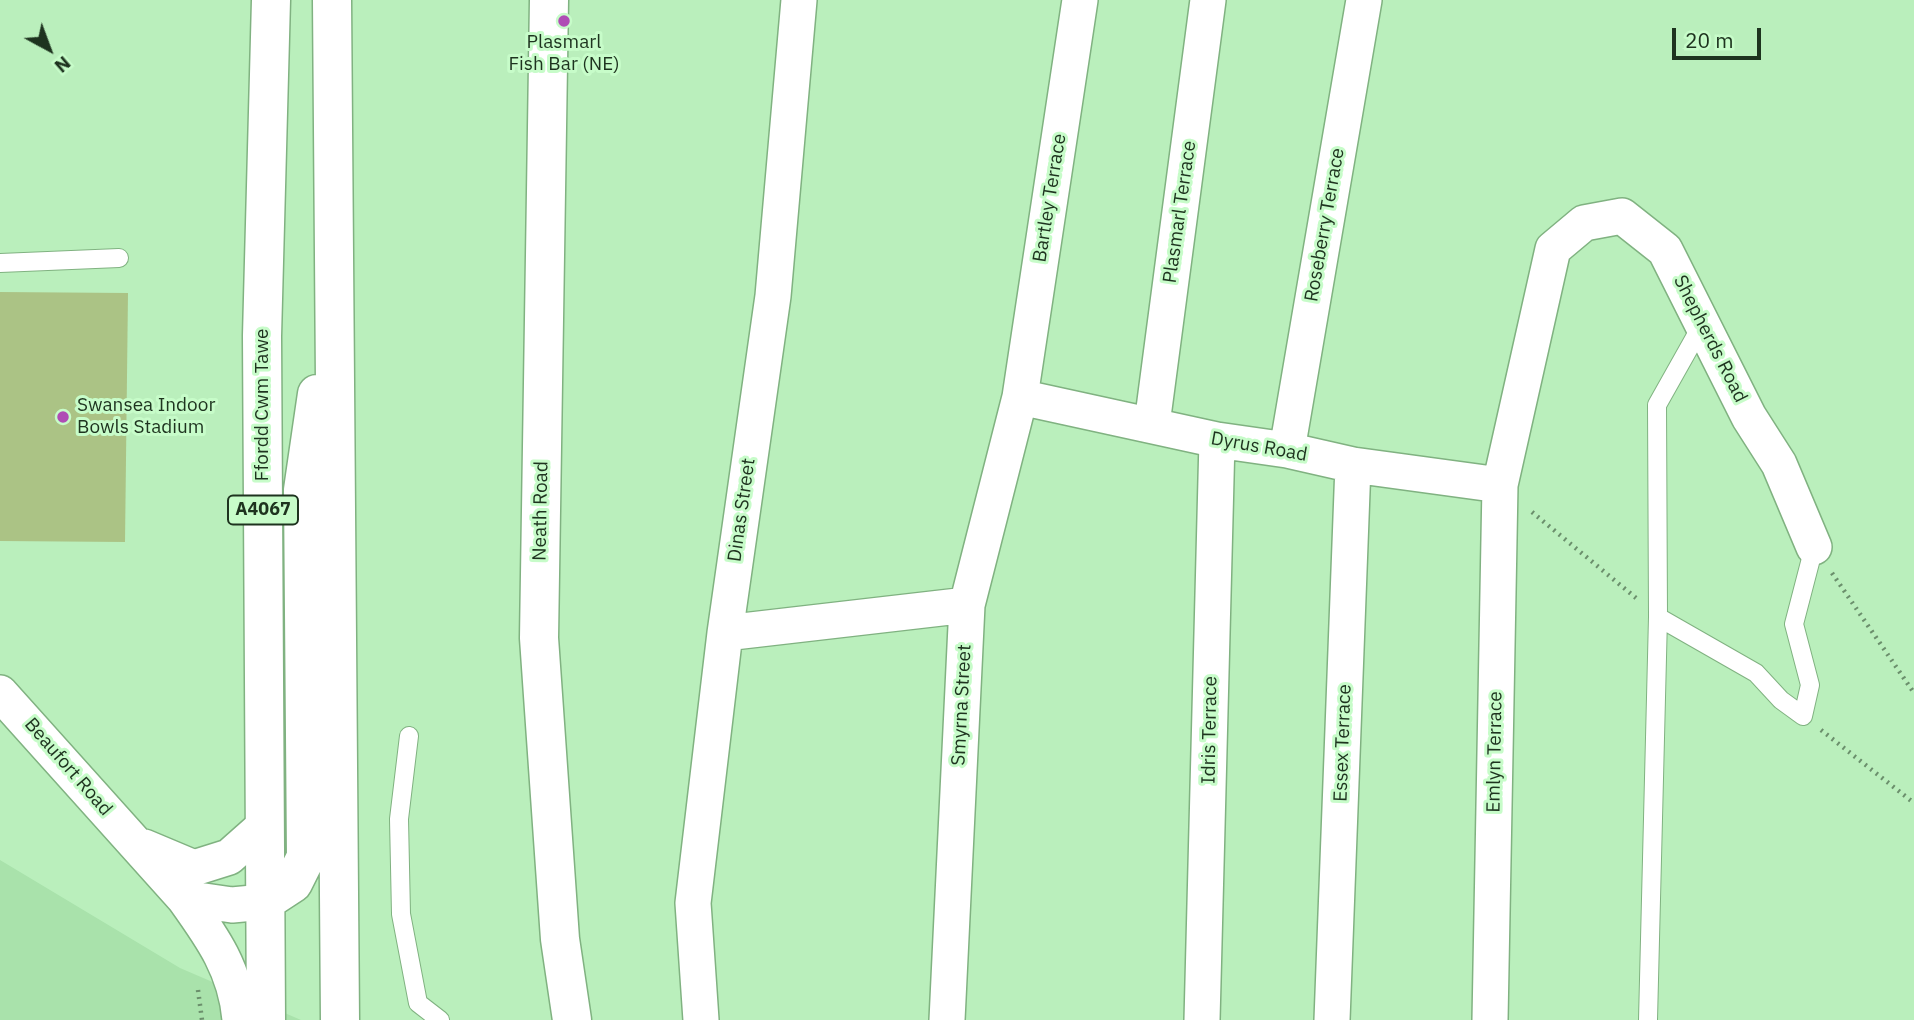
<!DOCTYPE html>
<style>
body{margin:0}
#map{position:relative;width:1914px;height:1020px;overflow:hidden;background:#baefbc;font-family:"IBM Plex Sans",sans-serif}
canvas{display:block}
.north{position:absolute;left:14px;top:14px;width:70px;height:70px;-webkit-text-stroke:5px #c7fcc9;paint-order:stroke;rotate:139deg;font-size:19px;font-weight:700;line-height:28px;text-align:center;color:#1e331f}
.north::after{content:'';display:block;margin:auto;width:24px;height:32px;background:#1e331f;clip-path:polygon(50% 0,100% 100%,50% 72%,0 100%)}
.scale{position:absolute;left:1672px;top:28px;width:89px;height:32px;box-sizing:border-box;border:4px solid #1e331f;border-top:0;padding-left:9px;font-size:21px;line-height:24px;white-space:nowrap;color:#1e331f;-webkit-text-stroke:5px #c7fcc9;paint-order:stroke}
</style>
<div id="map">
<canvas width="1914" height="1020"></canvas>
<div class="north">N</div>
<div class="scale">20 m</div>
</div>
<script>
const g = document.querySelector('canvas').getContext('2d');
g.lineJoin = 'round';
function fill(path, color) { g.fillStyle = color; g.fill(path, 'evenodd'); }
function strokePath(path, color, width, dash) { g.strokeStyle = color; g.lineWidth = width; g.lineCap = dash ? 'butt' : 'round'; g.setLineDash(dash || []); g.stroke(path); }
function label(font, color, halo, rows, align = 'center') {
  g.font = font + ' "IBM Plex Sans",sans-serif'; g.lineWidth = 6; g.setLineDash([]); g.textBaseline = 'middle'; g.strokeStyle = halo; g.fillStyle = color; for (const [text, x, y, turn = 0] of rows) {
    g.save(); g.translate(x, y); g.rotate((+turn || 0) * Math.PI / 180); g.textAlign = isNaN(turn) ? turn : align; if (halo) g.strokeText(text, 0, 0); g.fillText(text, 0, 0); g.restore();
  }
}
fill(new Path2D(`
 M0,860L180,968L301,1020H0Z`), '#a9e2ab');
fill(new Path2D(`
 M0,292L128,293L125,542L0,541Z`), '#abc385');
const lane = new Path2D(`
 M0,263L119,258
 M1658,617L1756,673L1781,700L1803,716L1810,685L1794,624L1814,547
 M409,736L399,819L401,914L418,1003L440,1020
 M1648,1020L1658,617L1657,405L1702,325`);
const street = new Path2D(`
 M1020,397L1217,440L1287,450L1353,465L1500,485
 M1152,424L1208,0
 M1287,450L1364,0
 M725,633L967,605
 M0,693L184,898L232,905L264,902
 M144,847L194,868L229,857L264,826
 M184,898C212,937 236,970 240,1020
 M701,1020L693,903L725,633L773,296L799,0
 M947,1020L967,605L1020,397L1080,0
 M1202,1020L1217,440
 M1332,1020L1353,465
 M1490,1020L1500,485L1553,249L1584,223L1622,216L1665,250L1749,417L1779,464L1814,547`);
const secondary = new Path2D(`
 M549,0L539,638L560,939L572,1020`);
const primary = new Path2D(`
 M332,0L340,1020
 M264,902L293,883L306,857L303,490L317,394
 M266,1020L262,336L271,0`);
strokePath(lane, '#80b281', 20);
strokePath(street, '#80b281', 38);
strokePath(secondary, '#80b281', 41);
strokePath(primary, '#80b281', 41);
strokePath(new Path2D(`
 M1532,512L1636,598
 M1832,573L1914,693
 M1821,730L1914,803
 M198,990L202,1020`), '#6b8f6c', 4.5, [2, 5]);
strokePath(lane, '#fff', 18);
strokePath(street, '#fff', 35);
strokePath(secondary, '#fff', 38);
strokePath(primary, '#fff', 38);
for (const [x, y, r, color] of [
 [564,21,7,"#af4db5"],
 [63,417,7,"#af4db5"]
]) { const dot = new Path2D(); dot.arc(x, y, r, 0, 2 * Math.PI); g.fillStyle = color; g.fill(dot); strokePath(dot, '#c7fcc9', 2.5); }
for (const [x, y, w] of [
 [263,510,70]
]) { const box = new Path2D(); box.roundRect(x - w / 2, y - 14.5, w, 29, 5); g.fillStyle = '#c7fcc9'; g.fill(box); strokePath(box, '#1e331f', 2); }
label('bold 18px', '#1e331f', null, [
 ["A4067",263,510]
]);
label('19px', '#1e331f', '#c7fcc9', [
 ["Plasmarl",564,43],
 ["Fish Bar (NE)",564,65],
 ["Swansea Indoor",77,406,"left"],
 ["Bowls Stadium",77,428,"left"]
]);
label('19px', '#1e331f', '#c7fcc9', [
 ["Bartley Terrace",1050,198,-81],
 ["Plasmarl Terrace",1180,212,-82],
 ["Roseberry Terrace",1325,225,-80],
 ["Shepherds Road",1710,339,63],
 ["Ffordd Cwm Tawe",263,405,-90],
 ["Dyrus Road",1259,447,10],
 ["Dinas Street",742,510,-82],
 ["Neath Road",541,511,-89],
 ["Smyrna Street",962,705,-87],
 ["Idris Terrace",1210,730,-89],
 ["Essex Terrace",1343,743,-88],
 ["Emlyn Terrace",1495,752,-89],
 ["Beaufort Road",68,767,49]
]);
</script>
